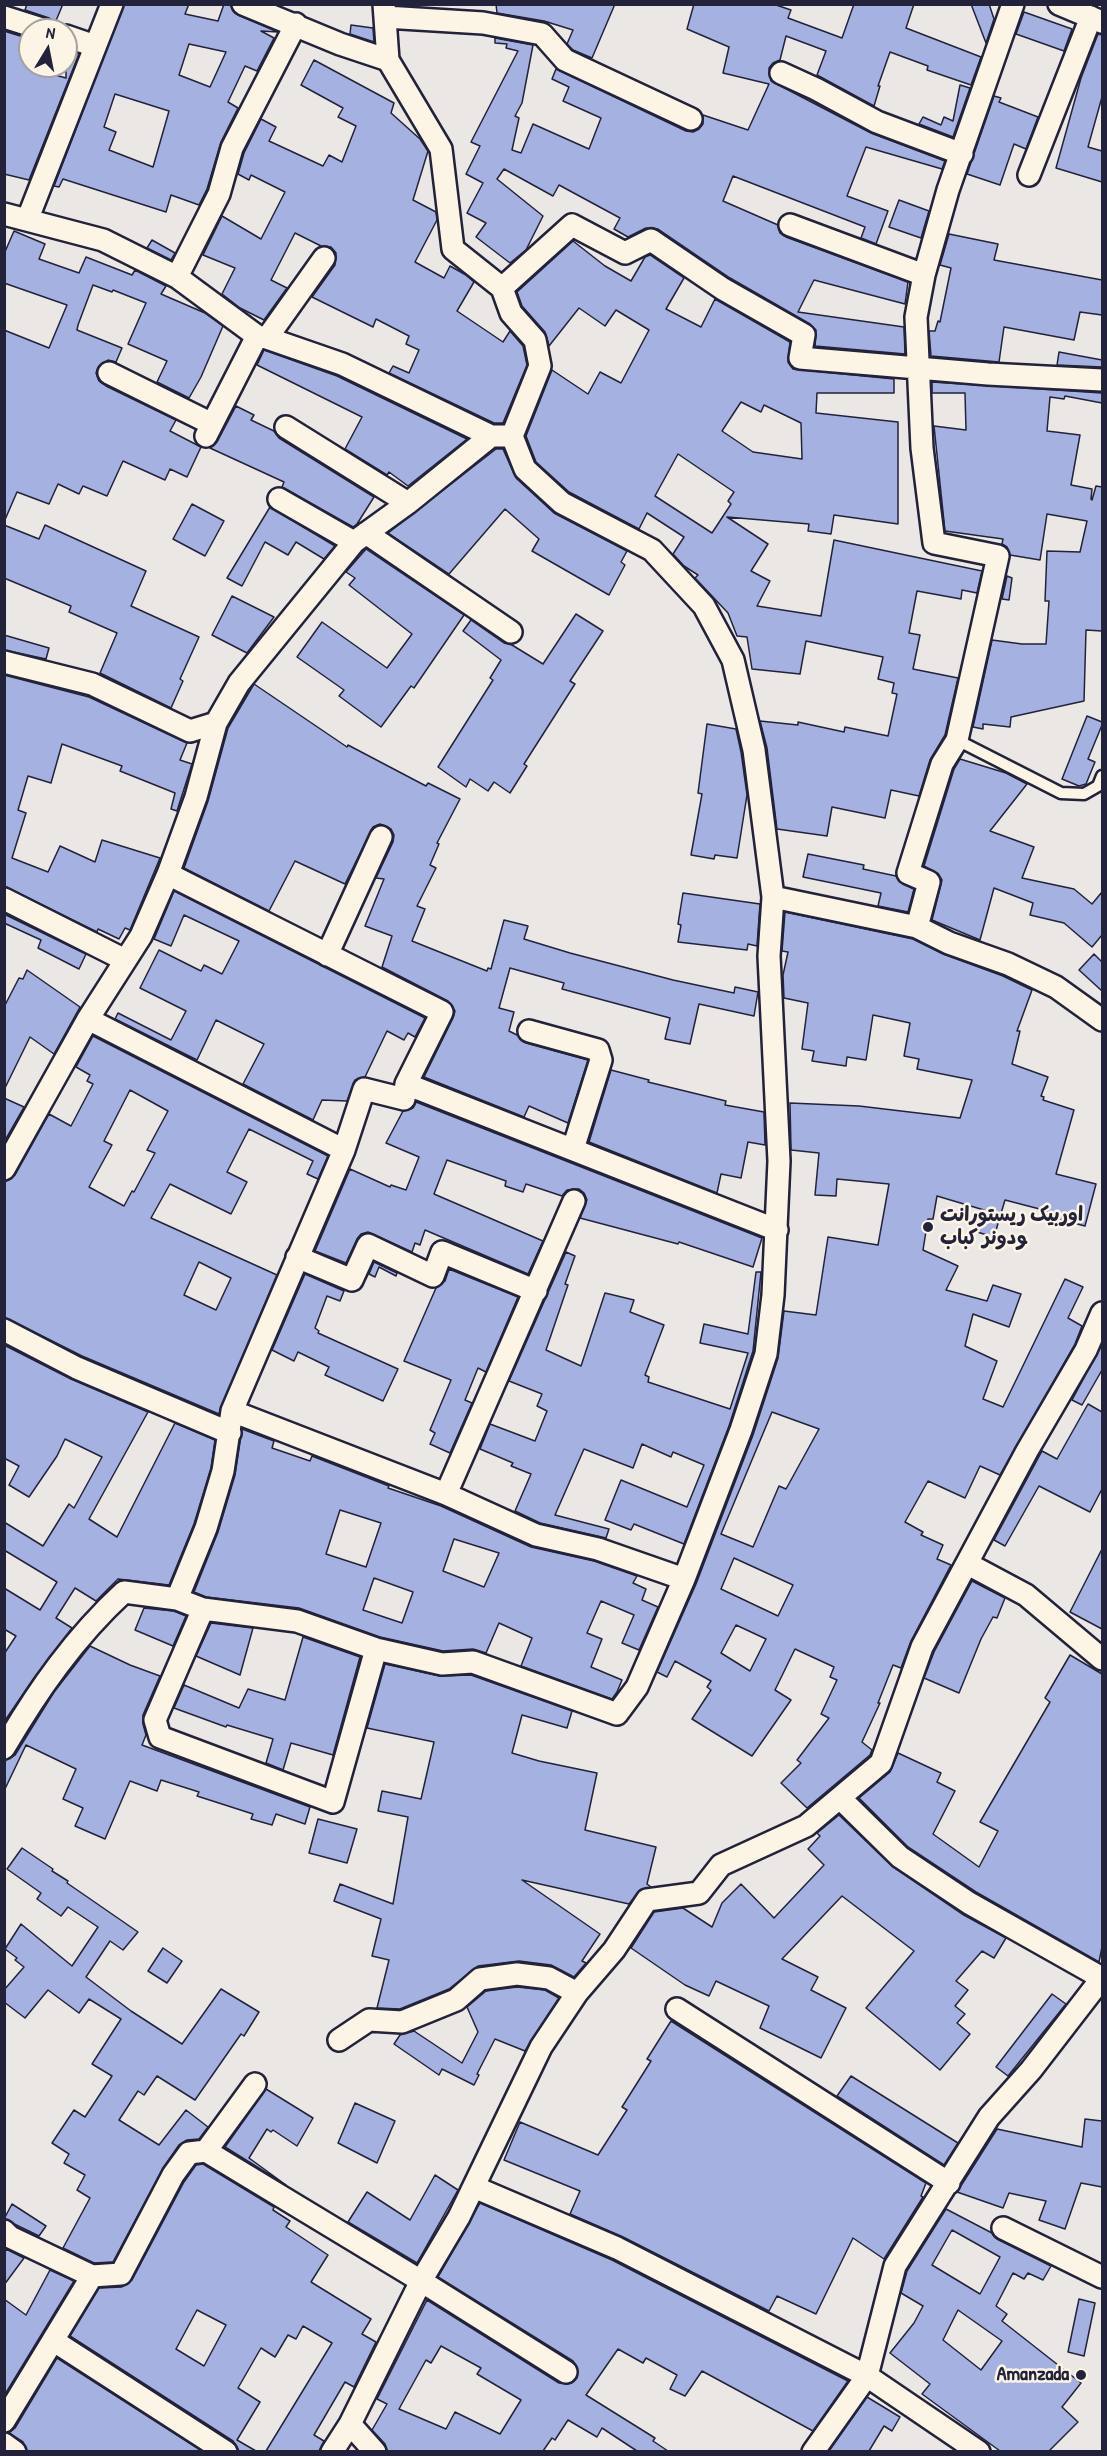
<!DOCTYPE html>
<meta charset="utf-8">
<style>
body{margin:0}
#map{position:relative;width:1107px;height:2456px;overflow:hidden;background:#ebe7e4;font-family:"Patrick Hand",sans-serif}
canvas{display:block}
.frame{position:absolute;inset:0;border:6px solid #22223b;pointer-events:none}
.north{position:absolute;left:18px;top:18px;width:60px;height:60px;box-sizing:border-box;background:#fcf5e5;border:2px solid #a5a1a1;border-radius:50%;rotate:10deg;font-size:16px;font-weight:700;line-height:24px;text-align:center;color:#22223b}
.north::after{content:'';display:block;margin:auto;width:21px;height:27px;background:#22223b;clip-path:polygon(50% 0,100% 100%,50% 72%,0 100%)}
</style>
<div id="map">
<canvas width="1107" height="2456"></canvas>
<div class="frame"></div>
<div class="north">N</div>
</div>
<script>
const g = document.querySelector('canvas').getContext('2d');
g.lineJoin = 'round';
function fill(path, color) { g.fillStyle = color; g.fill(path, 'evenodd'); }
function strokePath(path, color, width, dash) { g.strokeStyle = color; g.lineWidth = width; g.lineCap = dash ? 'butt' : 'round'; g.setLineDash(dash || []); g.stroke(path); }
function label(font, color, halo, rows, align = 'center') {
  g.font = font + ' "Patrick Hand","Playpen Sans Arabic",sans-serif'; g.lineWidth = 5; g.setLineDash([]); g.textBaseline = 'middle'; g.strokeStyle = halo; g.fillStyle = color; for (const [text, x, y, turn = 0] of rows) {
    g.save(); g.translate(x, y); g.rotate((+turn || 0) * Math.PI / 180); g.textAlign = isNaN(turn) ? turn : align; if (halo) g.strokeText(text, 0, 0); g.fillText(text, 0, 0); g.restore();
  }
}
const building = new Path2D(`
 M27,4H63L55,23L49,18L25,10Z
 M124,4H189L185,14L218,21L224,4H230L233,11L238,15L278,32L261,31L274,38L257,71L245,66L228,102L238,108L221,142L207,189L199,205L171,195L166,212L63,179L59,187L54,186ZM189,44L226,52L210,87L179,75ZM115,94L169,111L153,167L109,150L116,132L104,127Z
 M496,4H615L592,58L573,50L567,44L573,30L544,21L497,13Z
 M694,4H773L791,10L788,18L842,38L854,4H914L906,28L981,57L971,85L927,70L928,66L890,52L878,86H880L874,106L817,75L826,51L786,36L780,60L773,63L769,68L771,81L871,133L945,161L942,169L866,147L847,196L888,211L876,244L861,238L865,227L733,176L723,201L778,225L780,233L786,237L908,282L905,304L814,280L798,312L904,327L905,354L815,346L816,330L810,324L730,278L658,229L646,228L628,237L614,229L620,218L559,185L553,196L504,169L497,179L543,216L526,250L510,263L476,237L486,223L467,213L483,183L466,174L480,146L471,142L518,51L506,48L507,44L495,43V38L533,45L522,103L515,116L519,118L512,150L521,153L533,124L589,149L601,118L563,101L569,87L552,79L556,69L686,131L693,132L699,129L703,124V115L748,130L769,84L723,73L729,47L687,29Z
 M971,4H989L994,19L986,43Z
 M1024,12L1072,29L1064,51L1016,34Z
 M351,25L373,28L374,42L350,34Z
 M4,31L30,39V68L66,78V49L79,54L29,180L4,174Z
 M1098,34L1102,35V97L1088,147L1102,151V182L1056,168L1081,78Z
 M314,60L394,103L391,113L420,139L428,151L413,200L436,212L437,220L415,262L444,278L450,266L466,275L474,282L457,311L503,342L510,331L523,346L527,365L503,423H494L389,373L393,366L409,373L419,350L406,344L409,336L376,319L373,327L312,297L335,265L336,253L331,247L321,246L295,233L271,280L287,288L264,320L240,308L222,294L235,268L203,255L222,216L261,239L285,192L251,175L249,180L238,174L244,153L261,119L276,127L269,141L323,166L329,155L342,162L356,126L338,117L343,108L301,85Z
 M960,85L970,88L953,137L919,124L923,117L941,125L944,117L953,121Z
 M994,96L1001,98L999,102L1038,117L1026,149L1014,144L1000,185L967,174Z
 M899,200L929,211L921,238L889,227Z
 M14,231L45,244L39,259L79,273L86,257L132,275L135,270L166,286L161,294L205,313L223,326L201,377L189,398L157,382L167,361L128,344L146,303L113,290L112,292L93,285L78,325L77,330L122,348L116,362L108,360L98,367L96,373L99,381L106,386L176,420L170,431L201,447L187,477L170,469L165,480L123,461L107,496L83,486L79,494L58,484L49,504L17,492L4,522V330L49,348L67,305L4,283V254Z
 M949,234L998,244L994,260L1102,280V315L1080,312L1074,340L1004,327L999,362L931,356L929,331H935L938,321L940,322L951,268L940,265Z
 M152,240L175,253L171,260L147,248Z
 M573,241L605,266L631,281L645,257L650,255L684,278L666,309L701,327L715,299L790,342L788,362L793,369L894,379V393H817L816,413L898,422V524L834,515L831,534L808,531L809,524L727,517L768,544L751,571L770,581L757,606L821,616L834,540L982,571L977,593L962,590L961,599L917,591L909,633L920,635L913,669L958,678L945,735L930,760L919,796L891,790L885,818L832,807L827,836L777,829L767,748L760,721L798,725V722L844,732L845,727L888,736L897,694L892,693L894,683L878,679L883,657L806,641L800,674L752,669L747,637L737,636L728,613L695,578L698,575L684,566L673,554L684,537L647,513L639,529L569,492L536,462L526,436L552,370L588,394L600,372L621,383L649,330L616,310L605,326L579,308L549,346L545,332L522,306L517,292ZM741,402L761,412L764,405L801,423L802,459L753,452L722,431ZM678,454L734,492L728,501L731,504L712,533L655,496Z
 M264,350L337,376L467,439L408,486L389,472L387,475L345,449L362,417L257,365Z
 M1059,352L1102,360V367L1057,365Z
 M932,382L1102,393V403L1065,396L1064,399L1050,397L1047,431L1080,435L1071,485L1092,489L1091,499L1092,500L1096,486L1102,487V631L1086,630L1084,701L1011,717L1010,727L983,724V729L973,727L992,640L1022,644H1046L1049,601H1045L1047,551L1080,552L1087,521L1047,514L1040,560L1010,555L1007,547L1002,544L1003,539L945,531L934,426L966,430L965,393H932Z
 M236,406L254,415L251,420L274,431L279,438L374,497L357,524L353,527L282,487L284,482L210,448L217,442Z
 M496,449H503L516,478L554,513L627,551L621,562L625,565L609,595L532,551L539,539L505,509L449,574L388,533Z
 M192,504L224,521L205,556L173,539Z
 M270,507L335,546L324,559L296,542L288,555L265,542L242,586L227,578Z
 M4,525L39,539L45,525L146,571L131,606L199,637L180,679L183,681L171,708L100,673L117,633L69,612L71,606L4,578Z
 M366,549L464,615L414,688L411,686L381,727L339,696L344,690L297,657L322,622L387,668L412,634L349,585L355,578L346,572Z
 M1007,576L1012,578L1009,600L1002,599Z
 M232,596L274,617L247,653L212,635Z
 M576,614L603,631L570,681L575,684L524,764L527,766L510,793L494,782L488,791L470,779L466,787L438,767L493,680L490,678L501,660L463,631L471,620L504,643L512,645L543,664Z
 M4,635L49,648L46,659L4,650Z
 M4,675L89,697L187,743L180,760L192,764L177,811L171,809L175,793L120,771L122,766L62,744L51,783L28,776L18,810L26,813L12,858L48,872L60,846L95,862L102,840L160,858L130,930L125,928L119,939L98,929L97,932L4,886Z
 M254,684L347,747L348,745L426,786L428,783L460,799L437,843L439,844L430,865L436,868L417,906L425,909L412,941L487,971L488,968L491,969L504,920L528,926L524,939L570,953L673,980L734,993L735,987L758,992L754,1016L699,1004L690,1044L665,1039L670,1018L562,989L564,983L510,968L499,1008L514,1012L509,1031L517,1035L526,1043L588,1060L568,1123L529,1106L524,1117L424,1077L453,1018L455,1011L448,1001L382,967L392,936L365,926L384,879L376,878L393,842L394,835L391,829L380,824L373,827L345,884L295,861L269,911L184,868L208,801L228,728Z
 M1087,716L1102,722V725L1088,759L1095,762L1086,784L1079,786L1062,779Z
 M707,724L736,729L741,752L747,795L737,858L715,855L714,859L691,855L702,794L698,793Z
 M960,759L1006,773L1027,784L990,831L1034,847L1022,878L1074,889L1092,904L1102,892V935L1092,947L1064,923L1030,915L1033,903L994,888L980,940L932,920L942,880L938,874L924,866L954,769Z
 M808,854L864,865L863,869L896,876L903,884L914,889L908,912L878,906L881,893L803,877Z
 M174,891L425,1018L415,1037L408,1033L404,1040L387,1031L365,1077L355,1080L347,1101L322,1100L313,1120L243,1084L264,1044L216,1020L197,1060L115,1019L118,1013L171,1040L186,1011L140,988L159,950L201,971L204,965L222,974L239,941L184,915L171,946L154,939Z
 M683,893L760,904L757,946L748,944L747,950L678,942L681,925L678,924Z
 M785,912L913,939L943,954L1003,976L1032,990L1017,1031H1020L1012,1064L1048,1077L1041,1096L1044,1097L1043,1100L1074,1110L1056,1174L1096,1184L1085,1226L1054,1218L1055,1213L1005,1200L994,1237L977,1232L984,1210L937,1196L933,1219H928L923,1250L958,1266L946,1290L987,1301L993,1285L1021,1294L1009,1327L973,1314L965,1346L997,1361L983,1399L1003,1407L1065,1279L1083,1287L1068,1318L1082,1326L1075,1344L1000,1475L980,1466L965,1498L928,1481L905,1522L923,1532L921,1535L943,1545L937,1559L951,1565L911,1641L901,1668L893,1665L878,1703H880L862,1742L872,1750L870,1755L807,1808L781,1783L801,1763L797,1760L829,1718L821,1714L837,1680L830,1677L834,1667L795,1649L775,1690L791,1700L752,1756L692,1719L711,1690L707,1687L711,1681L675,1661L667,1677L657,1672L696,1584L753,1435L778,1358L784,1311L816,1315L828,1237L878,1245L889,1184L837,1179L836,1196L815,1195L819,1153L791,1150L790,1103L859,1106L960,1118L972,1080L917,1069L919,1059L904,1056L910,1023L873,1015L866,1060L847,1057L846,1066L812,1061L814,1051L802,1049L808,1003L784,998L783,975L788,952L782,951ZM772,1412L819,1429L786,1489L779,1486L753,1547L721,1534ZM734,1558L793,1585L778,1616L721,1589ZM736,1625L766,1639L750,1671L721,1653Z
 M4,914L86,954L79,969L38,948L41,940L4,923Z
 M1094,954L1102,962V991L1079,970Z
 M27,970L80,1007L54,1054L30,1037L4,1090V1007L19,978L23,979Z
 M93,1036L328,1156L318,1179L307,1174L313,1161L249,1129L227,1172L247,1182L231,1214L170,1184L151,1218L277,1275L219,1414L82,1356L4,1317V1182L15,1175L49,1114L71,1126L93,1084L87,1081L90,1075L76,1067ZM130,1090L168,1111L147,1150L155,1153L134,1192L132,1191L124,1206L89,1187L112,1145L104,1141ZM199,1262L231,1278L216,1310L184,1295Z
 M611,1070L649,1080L648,1082L726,1101L725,1105L764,1112L765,1145L748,1142L741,1178L721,1174L717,1193L589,1142Z
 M4,1098L24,1107L4,1142Z
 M416,1102L762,1238L753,1267L679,1242L678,1244L580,1218L587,1200L584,1193L579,1189L567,1190L562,1196L526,1184L523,1192L505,1186L506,1181L447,1160L434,1194L543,1241L528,1274L425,1230L420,1245L415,1243L412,1252L368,1232L361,1234L357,1239L346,1263L315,1251L350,1169L390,1187L391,1185L406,1190L419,1157L386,1143L403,1111L413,1108Z
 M566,1252L575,1256L565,1284L568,1285L546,1350L581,1366L605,1293L634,1300L630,1312L664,1325L645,1375L649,1377L648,1382L730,1409L748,1353L700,1343L704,1324L748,1334L756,1272H761L753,1351L729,1426L684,1544L634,1524L631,1530L605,1520L621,1480L687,1507L704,1465L673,1452L671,1457L642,1444L633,1468L584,1449L555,1515L609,1529L606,1538L540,1523L515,1511L531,1474L511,1466L513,1463L480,1449L490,1424L535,1441L547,1411L537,1406L542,1394L509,1381Z
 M374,1262L397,1273L396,1276L379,1267L375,1277L369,1274Z
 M449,1269L518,1297L486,1372L478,1368L465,1400L472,1403L450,1453L430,1444L435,1433L430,1430L451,1380L404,1361L436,1288L445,1281Z
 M305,1274L344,1291L340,1301L327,1296L315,1328L319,1331L318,1333L398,1369L383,1401L325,1375L329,1367L298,1352L294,1361L272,1350Z
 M1102,1344V1370L1082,1405L1072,1400Z
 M4,1345L71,1379L148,1412L89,1519L117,1537L175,1423L215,1440L211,1468L194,1524L169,1585L118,1579L96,1601L75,1588L56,1618L72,1628L34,1678L4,1722V1654L16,1636L4,1629V1588L40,1610L57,1582L4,1550V1522L43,1546L69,1504L74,1508L102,1457L65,1439L57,1456L29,1497L9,1485L19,1466L4,1458Z
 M1088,1404L1102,1412V1489L1090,1512L1039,1486L1005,1546L994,1540L1042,1451L1057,1459Z
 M242,1429L274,1441L272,1448L310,1461L312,1456L389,1486L388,1488L441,1506L531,1547L594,1561L637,1576L633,1583L646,1589L642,1600L658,1607L639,1650L622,1643L634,1615L601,1601L587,1633L602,1639L591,1667L622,1680L617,1692L612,1699L521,1666L532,1638L499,1623L486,1653L473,1649L443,1651L380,1637L299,1608L206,1597L194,1592L218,1532L235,1475ZM340,1510L381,1523L366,1567L326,1554ZM454,1539L499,1553L484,1587L443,1571ZM374,1578L413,1592L402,1623L363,1610Z
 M1102,1549V1629L1070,1612Z
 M972,1581L1005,1598L997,1618L993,1617L981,1639L959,1693L924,1678L934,1652Z
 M144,1608L174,1611L186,1616L173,1646L135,1630Z
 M211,1623L253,1628L240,1675L196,1656Z
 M303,1637L360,1657L333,1755L291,1743L283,1770L266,1763L273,1739L227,1725L226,1727L174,1708L184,1685L239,1708L248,1689L285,1700Z
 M90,1646L130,1665L160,1676L143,1715V1724L146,1735L142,1745L310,1807L305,1824L276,1814L272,1825L251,1819L253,1814L197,1796L199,1792L161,1780L157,1791L130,1781L105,1839L75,1826L83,1808L63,1799L76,1769L26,1745L4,1791V1761L15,1755L54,1692Z
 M1070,1655L1102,1674V1947L1099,1962L976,1892L908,1847L859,1798L890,1772L898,1753L941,1773L937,1782L955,1791L933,1834L979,1867L998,1831L980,1822L1050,1702L1045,1698Z
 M385,1664L440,1676L471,1675L572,1711L567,1728L522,1715L512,1753L539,1761L597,1773L585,1830L656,1847L647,1884L651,1887L640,1890L629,1904L522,1880L600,1934L582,1961L586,1963L574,1977L551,1965L519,1961L478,1966L449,1989L400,2009L377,2008L389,1960L372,1956L381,1919L334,1901L340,1884L393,1904L408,1817L378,1811L382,1791L421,1799L434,1742L367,1728Z
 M839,1815L893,1867L962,1914L1006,1938L994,1958L982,1951L956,1981L968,1990L955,2006L965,2014L957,2023L970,2034L940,2070L866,2008L914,1951L842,1896L782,1959L818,1977L811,1990L846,2008L821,2058L760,2028L769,2006L716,1981L709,1996L685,1985L631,1948L654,1912L683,1908L712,1927L722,1903L741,1884L774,1918L824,1865L808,1849L820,1836L817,1833Z
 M318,1819L357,1829L347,1863L309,1853Z
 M22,1848L53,1869L52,1871L68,1881L67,1883L138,1932L123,1950L110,1941L86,1977L131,2011L182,2044L221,1989L259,2012L244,2036L241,2034L195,2100L157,2076L144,2095L138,2091L119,2120L159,2145L186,2110L208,2127L199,2139L187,2140L179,2145L163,2168L113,2262L94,2263L63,2248L90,2198L77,2190L85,2175L64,2163L69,2154L52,2143L74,2110L85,2117L112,2076L92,2064L121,2019L89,1999L79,2013L48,1990L25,2018L4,2002V1990L24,1967L15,1960L17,1958L5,1949L21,1924L72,1966L98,1927L68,1907L61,1916L37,1899L41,1893L7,1869Z
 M163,1948L182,1961L167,1983L148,1971Z
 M517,1987L545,1990L559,1998L525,2051L495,2039L477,2074L479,2075L474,2085L442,2069L439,2075L394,2044L400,2035L414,2031L462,2063L478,2032L467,2007L486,1991Z
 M1052,1994L1066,2004L1008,2076L996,2067Z
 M671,2021L926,2183L921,2196L923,2197L884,2259L853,2238L816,2314L777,2296L769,2311L623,2237L570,2214L580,2191L504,2160L520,2122L598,2155L627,2110L622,2107L651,2061L647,2059Z
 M851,2076L958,2143L944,2165L837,2096Z
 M266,2089L313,2118L297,2146L273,2130L271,2132L267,2129L249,2158L286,2185L225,2147Z
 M355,2103L395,2121L377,2163L338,2143Z
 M1085,2119L1102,2121V2187L1081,2183L1065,2229L1039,2220L1046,2201L1009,2193L1003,2208L957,2192L997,2129L1082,2147Z
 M203,2164L274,2207L273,2210L290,2221L286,2227L328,2255L311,2282L371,2319L362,2334L376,2342L354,2387L345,2382L314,2435L324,2441L319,2451H266L332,2343L303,2326L296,2339L288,2335L275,2357L261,2348L238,2388L260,2402L237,2440L256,2451H239L233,2441L70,2336L99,2288L122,2287L132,2280L184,2182L196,2165ZM197,2310L226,2325L204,2366L176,2349Z
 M435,2175L458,2190L417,2263L348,2222L367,2192L410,2220Z
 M480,2203L612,2260L848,2381L813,2431L702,2371L685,2396L670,2389L677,2375L646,2358L643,2363L618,2349L586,2395L655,2438L653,2441L668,2451H637L602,2428L597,2437L568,2420L555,2440L552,2438L543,2451H387L385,2444L372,2430L387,2404L377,2399L427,2300L559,2383H571L577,2378V2367L573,2361L438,2277ZM441,2346L481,2368L477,2374L521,2400L500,2434L455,2412L446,2429L399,2409L426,2360L431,2363Z
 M12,2204L46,2226L39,2236L4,2219Z
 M946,2209L992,2233L997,2239L1051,2266L1043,2280L1028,2273L1024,2279L1013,2273L996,2306L1007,2314L1002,2321L1081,2383L1062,2407L1078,2422L1049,2451H1000L922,2394L930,2384L890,2353L914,2323L923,2306L901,2293L907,2271ZM952,2230L1000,2257L980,2294L932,2265ZM958,2310L1002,2341L981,2370L943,2340Z
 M6,2249L24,2258L4,2285V2252Z
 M50,2270L74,2281L4,2396V2299L26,2315Z
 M1079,2299L1095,2303L1084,2356L1068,2352Z
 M57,2358L202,2451H27L23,2442L9,2433L15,2428Z
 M867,2397L900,2417L892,2431L884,2426L869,2451H829Z`);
fill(building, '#a5b1e1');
strokePath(building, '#22223b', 1.5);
const service = new Path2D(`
 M957,740L1061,793L1084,794L1098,786L1102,776`);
const minor = new Path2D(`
 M243,4L340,44L388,60
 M1059,4L1102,22
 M4,17L45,30
 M385,17L483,23L542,34L565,60L691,119
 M66,36L95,46
 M781,73L816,89L877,122L962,154
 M1029,175L1091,17
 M4,214L103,240L177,277L257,336L267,338L342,364L491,436
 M28,218L112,4
 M790,225L924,275
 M177,277L219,194L232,148L296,24
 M502,288L572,225L625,253L651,240L723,289L804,335L800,358L988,374L1102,380
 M267,338L324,258
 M109,373L212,424
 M286,427L408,503
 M206,436L257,336
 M279,499L354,542
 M366,533L511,632
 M4,662L92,684L190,731L216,723
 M168,874L442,1012L406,1084L404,1099L364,1089L344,1150L232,1411L223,1471L206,1528L177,1599
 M773,897L917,927L949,943L1008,964L1056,987L1102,1020
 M4,899L125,960
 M917,927L929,882L908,873L942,764L957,740L998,556L934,543L922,448L916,317L924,275L948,190L1013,4
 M327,955L381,837
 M88,1019L344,1150
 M529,1031L598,1050L601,1060L573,1149
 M406,1084L777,1230
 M4,1169L88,1019L141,936L168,874L196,797L216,723L239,683L354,542L408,503L491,436H512
 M297,1257L352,1280L368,1245L433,1276L442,1252L536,1291
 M4,1330L77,1368L230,1433
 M232,1411L446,1494L536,1535L598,1549L684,1579
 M446,1494L574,1201
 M968,1564L1026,1595L1102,1659
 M203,1609L155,1720L160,1737L333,1802L376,1649
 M4,1748C38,1690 75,1637 124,1592L177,1599L203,1609L297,1621L376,1649L442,1664L473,1662L617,1714L637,1687L684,1579L741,1430L766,1354L773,1295L779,1161L769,956L773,897L754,750L733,660L704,606L652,550L562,503L525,469L512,436L540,366L535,340L511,313L502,288L453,249L441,149L388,60L384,4
 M840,1798L900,1857L969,1903L1102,1978
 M677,2009L949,2183
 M339,2040L369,2020L402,2022L456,2000L480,1979L517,1974L549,1978L577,1993
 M206,2151L421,2281L566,2372
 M474,2187L617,2248L867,2376L979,2452
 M1003,2228L1102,2277
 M4,2231L10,2237L92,2276L121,2274L173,2175L189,2153L206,2151L255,2084
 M54,2341L226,2452
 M4,2421L92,2276
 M350,2424L375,2452
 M4,2444L15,2452
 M332,2452L350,2424L421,2281L459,2217L541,2047L577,1993L614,1950L647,1900L699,1893L721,1865L806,1826L881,1763L922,1647L1027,1451L1086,1350L1102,1313
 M813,2452L867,2376L895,2266L989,2117L1031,2070L1102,1978`);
strokePath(service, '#22223b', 15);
strokePath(minor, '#22223b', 26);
strokePath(service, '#fcf5e5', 10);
strokePath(minor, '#fcf5e5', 21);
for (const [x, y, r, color] of [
 [928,1227,6,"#22223b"],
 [1081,2375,6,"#22223b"]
]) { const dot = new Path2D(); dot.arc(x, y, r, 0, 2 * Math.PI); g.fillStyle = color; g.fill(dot); strokePath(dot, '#fcf5e5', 2); }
label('bold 20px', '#22223b', '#fcf5e5', [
 ["اوربیک ریستورانت",940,1216],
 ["ودونر کباب",940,1239],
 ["Amanzada",1069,2375,"right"]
], 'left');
</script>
